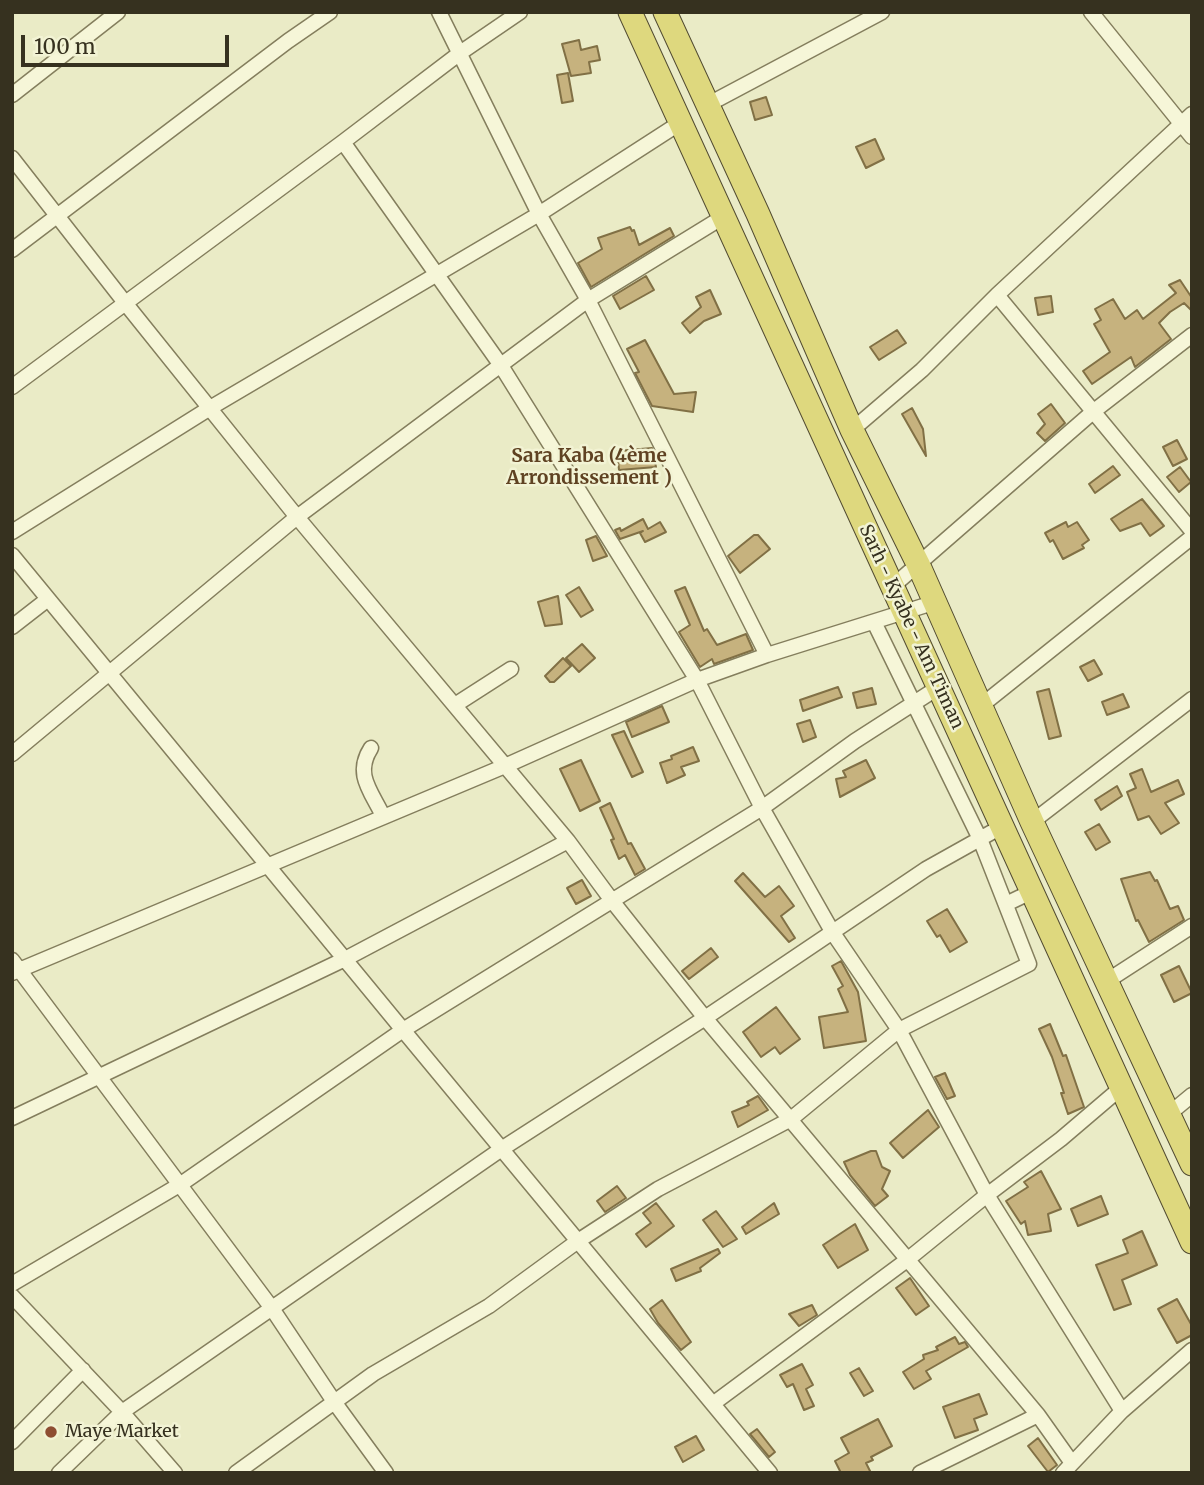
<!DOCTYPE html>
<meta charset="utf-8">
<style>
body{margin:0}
#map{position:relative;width:1204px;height:1485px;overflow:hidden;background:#eaebc6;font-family:Merriweather,serif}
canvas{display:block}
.frame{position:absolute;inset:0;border:14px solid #36311f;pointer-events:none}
.scale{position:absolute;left:21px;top:35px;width:208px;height:32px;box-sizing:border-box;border:4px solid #36311f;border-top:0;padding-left:9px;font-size:21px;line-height:24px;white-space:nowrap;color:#36311f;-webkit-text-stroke:5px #f2f3d4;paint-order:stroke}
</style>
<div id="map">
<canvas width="1204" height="1485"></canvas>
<div class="frame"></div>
<div class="scale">100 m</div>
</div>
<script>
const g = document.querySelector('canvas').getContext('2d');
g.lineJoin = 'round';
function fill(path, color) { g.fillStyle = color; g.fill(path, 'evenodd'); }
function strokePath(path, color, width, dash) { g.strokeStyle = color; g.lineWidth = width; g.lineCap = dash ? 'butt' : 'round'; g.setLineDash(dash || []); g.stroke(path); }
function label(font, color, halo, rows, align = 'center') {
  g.font = font + ' Merriweather,serif'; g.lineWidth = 5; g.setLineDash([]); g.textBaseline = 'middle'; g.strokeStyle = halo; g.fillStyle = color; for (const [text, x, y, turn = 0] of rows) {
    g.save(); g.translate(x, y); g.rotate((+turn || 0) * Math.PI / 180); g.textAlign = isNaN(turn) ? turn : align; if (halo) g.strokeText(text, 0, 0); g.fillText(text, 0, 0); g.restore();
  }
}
const building = new Path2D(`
 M579,40L581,50L597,46L600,60L589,62L591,73L571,76L562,44Z
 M568,73L573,101L562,103L557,75Z
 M766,97L772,115L755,120L750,102Z
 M875,139L884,159L866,168L856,147Z
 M630,227L632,231L634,230L639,245L670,228L674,236L591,287L578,263L602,249L598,238Z
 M646,276L654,290L620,309L613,296Z
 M1180,280L1192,298V311L1184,303L1170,312L1159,323L1171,339L1135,367L1131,357L1092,384L1083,371L1110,352L1094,324L1101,320L1095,309L1113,299L1125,319L1137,310L1143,319L1176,293L1169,285Z
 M710,290L721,314L704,321L690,333L682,323L701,307L696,297Z
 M1051,296L1053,312L1038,315L1035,298Z
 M897,330L906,343L879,360L870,347Z
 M645,340L674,394L696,392L693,412L652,406L635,373L639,372L627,349Z
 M1051,404L1065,423L1045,441L1037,433L1045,424L1038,414Z
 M912,408L923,429L926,456L902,414Z
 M1177,440L1187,459L1173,466L1163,447Z
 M652,448L656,467L619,470L617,451Z
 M1113,466L1120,475L1095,493L1089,484Z
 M1180,467L1191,482L1179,492L1167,477Z
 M1142,499L1164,526L1150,536L1141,523L1120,531L1111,519Z
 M643,519L648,529L660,522L666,532L645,542L640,533L643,531L620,539L615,530L620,528L621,531Z
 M1066,522L1068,527L1077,522L1089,540L1082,545L1084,548L1063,559L1053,540L1050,542L1045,533Z
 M754,535H758L770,549L740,573L728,556Z
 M596,536L607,556L593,561L586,540Z
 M579,587L593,610L581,617L566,595Z
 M685,587L704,631L707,629L717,645L746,634L753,650L714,664L712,659L700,667L679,632L690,625L675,591Z
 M558,596L562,624L545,626L538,602Z
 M582,644L595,658L579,672L566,658Z
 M563,658L571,666L554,682H550L545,676Z
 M1094,660L1102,674L1088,681L1080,667Z
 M838,687L842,697L803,711L800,700Z
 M872,688L876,704L857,708L853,693Z
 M1049,689L1061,736L1049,739L1037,692Z
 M1123,694L1129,707L1107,715L1102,702Z
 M662,706L669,722L632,737L626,722Z
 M810,720L816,737L803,742L797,724Z
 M624,731L643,772L632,777L612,735Z
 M693,747L699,761L681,767L685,775L667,783L660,763L672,759L671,756Z
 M581,760L600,801L580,811L560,769Z
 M866,760L875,778L840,797L836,779L846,777L843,771Z
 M1142,769L1151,792L1178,780L1184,794L1165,803L1179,823L1161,834L1149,816L1138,820L1127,792L1136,788L1130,774Z
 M1117,786L1122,796L1101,810L1095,800Z
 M610,803L628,844L631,843L645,869L635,875L625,855L619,859L611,840L614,839L600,808Z
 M1099,824L1110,842L1096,850L1085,832Z
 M1150,872L1155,881L1157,880L1170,909L1178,906L1184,920L1149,942L1138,920L1136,921L1121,879Z
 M743,873L765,897L779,886L794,906L781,916L795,938L789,942L735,881Z
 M582,880L591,896L576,904L567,888Z
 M947,909L967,942L950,952L940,935L937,937L927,921Z
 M711,948L718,957L689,979L682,971Z
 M841,961L858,992L866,1041L824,1048L819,1017L848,1012L838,989L843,986L832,966Z
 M1179,966L1192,993L1174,1002L1161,975Z
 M776,1007L800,1039L780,1054L775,1047L761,1057L743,1032Z
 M1050,1024L1063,1056L1066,1055L1084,1107L1068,1114L1061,1093H1064L1052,1057L1039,1029Z
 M945,1073L955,1096L947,1099L935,1077Z
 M758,1096L768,1110L738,1127L732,1112L749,1105L747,1102Z
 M928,1110L939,1127L903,1158L890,1143Z
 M871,1151H876L882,1167L890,1171L882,1189L888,1196L875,1206L850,1175L844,1162Z
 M1041,1171L1061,1209L1048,1214L1051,1231L1028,1235L1025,1221L1021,1224L1006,1201L1028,1187L1024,1182Z
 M617,1186L626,1198L605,1212L597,1201Z
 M1101,1196L1108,1214L1078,1226L1071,1209Z
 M656,1203L674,1226L646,1247L636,1234L651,1223L643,1213Z
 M774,1203L779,1214L746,1234L742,1227Z
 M716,1211L737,1239L723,1247L703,1220Z
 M855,1224L868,1250L838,1268L823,1245Z
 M1142,1231L1157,1265L1122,1280L1131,1304L1114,1310L1096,1265L1128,1253L1123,1240Z
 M718,1249L720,1253L700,1268L701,1271L676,1281L671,1269Z
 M910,1278L929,1306L916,1315L896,1288Z
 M1177,1299L1192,1326V1335L1177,1343L1158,1309Z
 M662,1300L691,1342L681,1350L658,1323L650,1309Z
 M812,1305L817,1315L799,1326L789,1314Z
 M955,1337L959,1344L965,1342L968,1347L926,1371L931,1379L914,1389L903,1372L924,1359L923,1355L938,1350L936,1347Z
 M802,1364L813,1385L806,1389L814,1406L804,1410L793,1384L787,1387L780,1375Z
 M859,1368L873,1391L864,1396L850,1373Z
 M979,1394L987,1414L974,1419L978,1430L955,1438L943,1407Z
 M878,1419L892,1446L871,1457L873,1460L866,1463L871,1473H841L835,1461L849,1453L841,1438Z
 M757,1429L775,1452L769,1457L750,1434Z
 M696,1436L704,1450L683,1462L675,1447Z
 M1038,1438L1057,1465L1048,1472L1028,1446Z`);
fill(building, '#c6b27e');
strokePath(building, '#817045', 2);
const minor = new Path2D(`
 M439,12L539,214L588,300L767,655
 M1091,12L1192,137
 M12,95L118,12
 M707,105L882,12
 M343,142L500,364L697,680L762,808L833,933L899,1030L987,1195L1122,1411
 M12,158L126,304L297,517L568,841L613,902L705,1018L1038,1415L1072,1463
 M12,250L288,41L330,12
 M997,295L1192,531
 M12,387L343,142L460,53L520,12
 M852,430L922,370L997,295L1192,114
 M12,532L210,408L539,214L680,123
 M12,555L403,1030L770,1473
 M893,586L1094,411L1192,335
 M12,627L48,599
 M455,705L511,669
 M982,705L1192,537
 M371,748C354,774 371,791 383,816
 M12,754L297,517L588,300L723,217
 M1032,822L1192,699
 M1006,904L1031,892
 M12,960L271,1307L335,1403L386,1473
 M12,973L505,766L697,680L767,655L936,602
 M1107,981L1192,926
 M1169,1114L1192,1095
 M12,1118L345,959L568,841
 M12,1284L181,1184L403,1030L762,808L855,741L939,687
 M12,1296L122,1412L175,1473
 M714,1403L907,1260L987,1195L1061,1139L1122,1087
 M12,1442L83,1370
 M59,1473L122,1412L503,1148L705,1018L926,869L1001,827
 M236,1473L373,1374L489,1306L578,1241L658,1189L791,1119L899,1030L1029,964L980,839L874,622
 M920,1473L1038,1415
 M1063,1473L1122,1411L1192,1350`);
const trunk = new Path2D(`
 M630,12L1192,1242
 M665,12L758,214L852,430L918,564L1032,822L1192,1164`);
strokePath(minor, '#847e5d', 17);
strokePath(trunk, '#524b31', 25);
strokePath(minor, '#f6f6d8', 14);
strokePath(trunk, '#ded87e', 23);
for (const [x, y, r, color] of [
 [51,1432,7,"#8e4e32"]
]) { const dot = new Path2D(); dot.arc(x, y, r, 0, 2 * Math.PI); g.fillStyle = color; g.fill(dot); strokePath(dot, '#f2f3d4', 2.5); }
label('18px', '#36311f', '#f2f3d4', [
 ["Sarh - Kyabe - Am Timan",911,627,65]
]);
label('18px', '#36311f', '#f2f3d4', [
 ["Maye Market",65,1432]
], 'left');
label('bold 19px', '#5f4222', '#f2f3d4', [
 ["Sara Kaba (4ème",589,457],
 ["Arrondissement )",589,479]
]);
</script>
